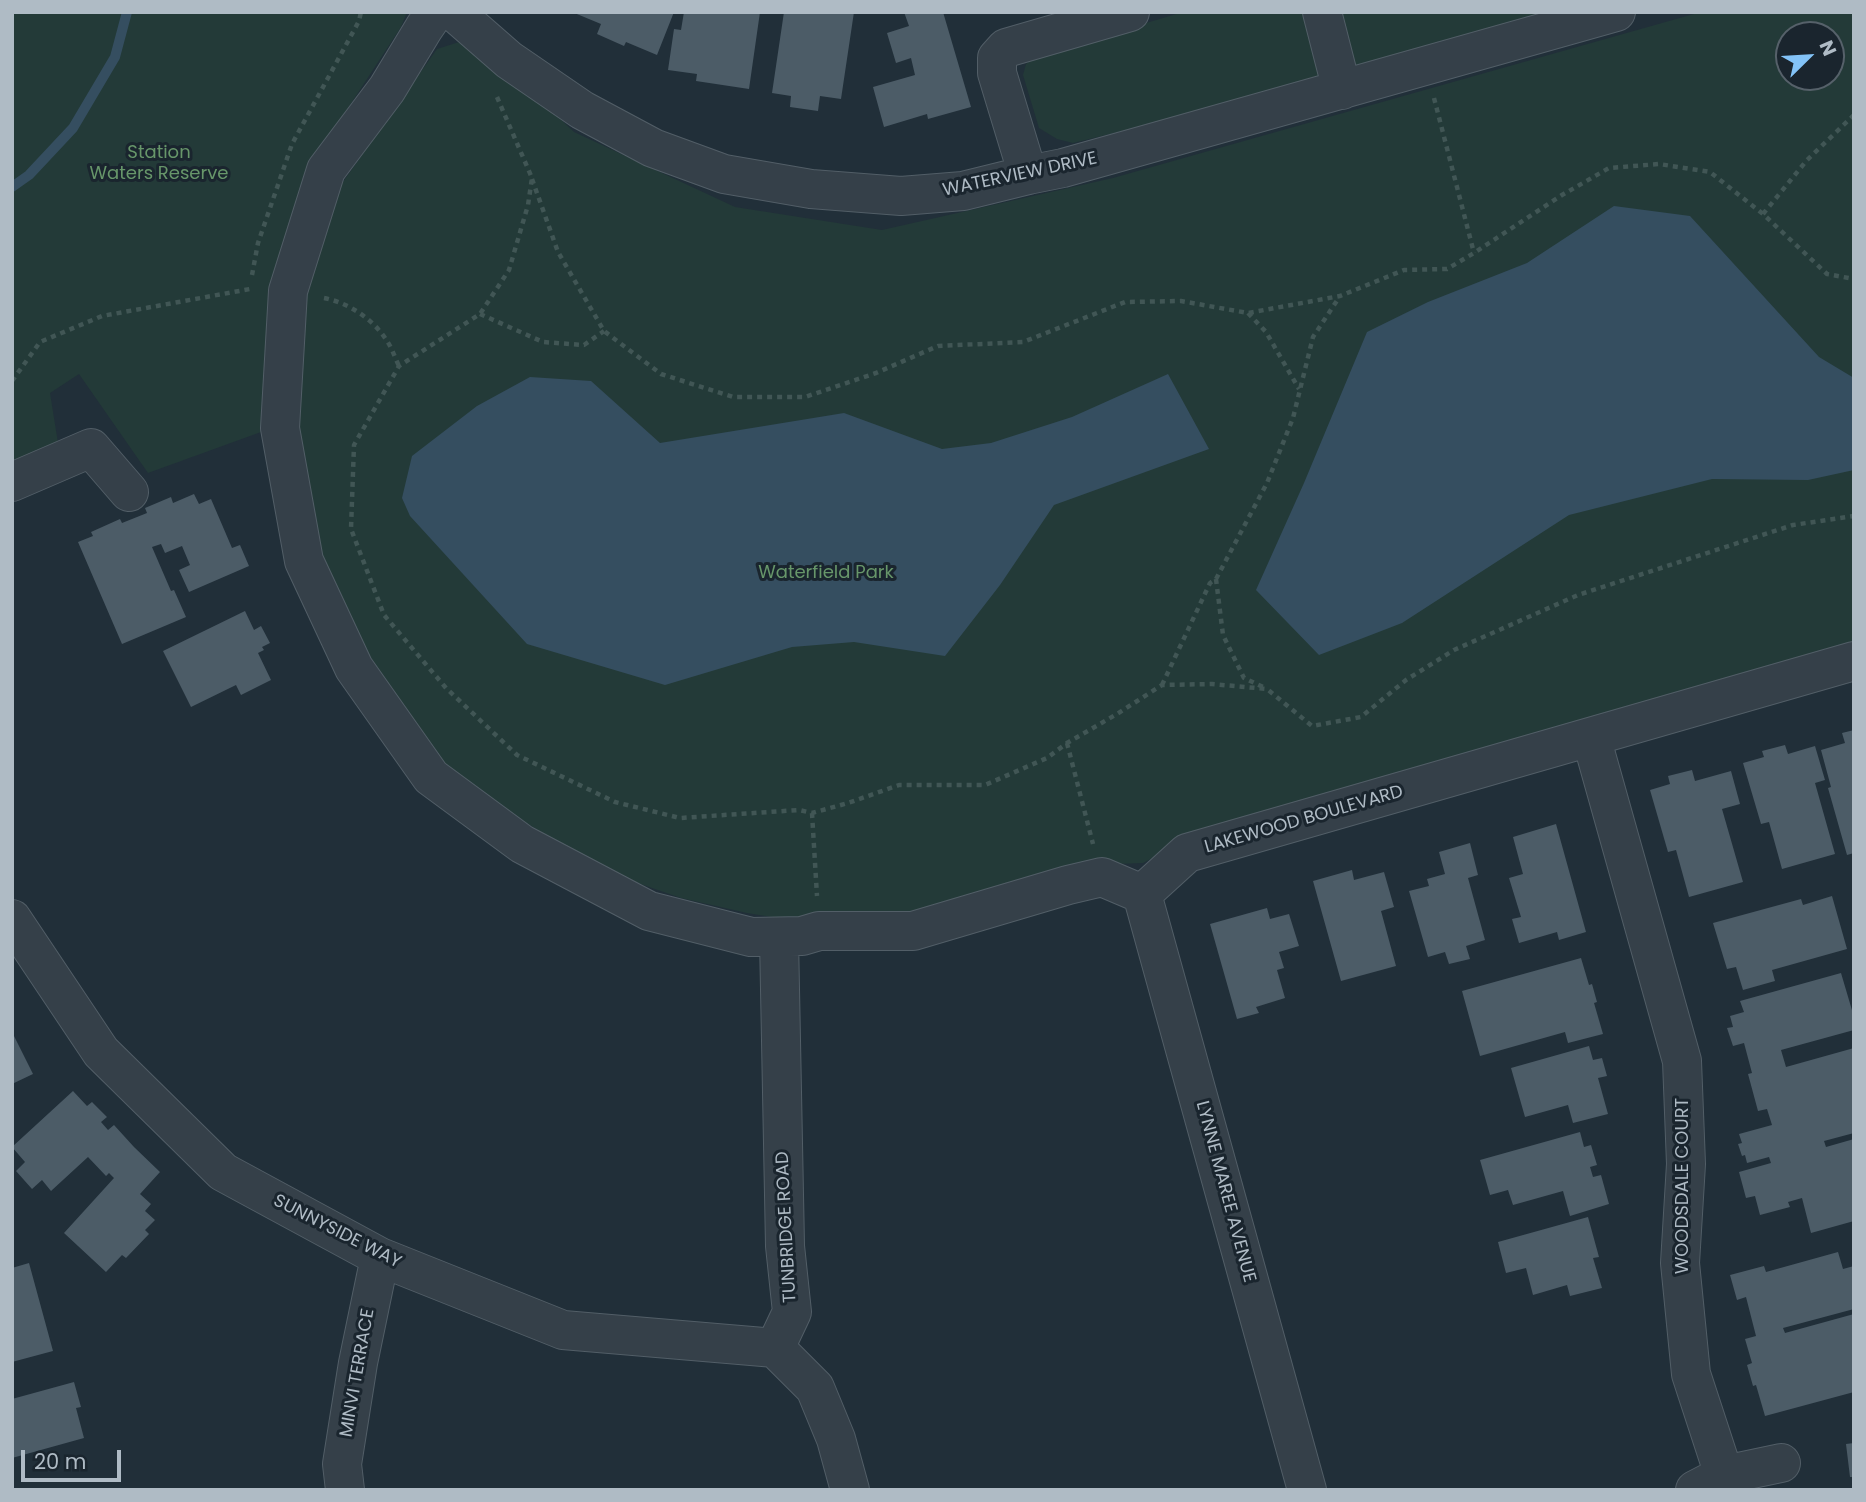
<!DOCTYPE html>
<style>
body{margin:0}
#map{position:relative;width:1866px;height:1502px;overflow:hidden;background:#212f39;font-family:Poppins,sans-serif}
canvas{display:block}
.frame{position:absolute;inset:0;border:14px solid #afbbc5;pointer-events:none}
.north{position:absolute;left:1775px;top:21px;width:70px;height:70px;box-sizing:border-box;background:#1a252e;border:2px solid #56616a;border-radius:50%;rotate:66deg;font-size:19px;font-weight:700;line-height:28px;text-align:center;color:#afbbc5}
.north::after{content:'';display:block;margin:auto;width:24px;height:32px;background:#83c3f7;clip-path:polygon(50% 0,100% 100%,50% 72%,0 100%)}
.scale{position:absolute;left:21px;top:1450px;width:100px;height:32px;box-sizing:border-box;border:4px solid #afbbc5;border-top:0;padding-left:9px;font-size:21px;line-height:24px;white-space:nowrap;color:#afbbc5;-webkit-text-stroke:5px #1a252e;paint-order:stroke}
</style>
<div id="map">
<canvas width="1866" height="1502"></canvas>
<div class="frame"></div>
<div class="north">N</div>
<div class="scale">20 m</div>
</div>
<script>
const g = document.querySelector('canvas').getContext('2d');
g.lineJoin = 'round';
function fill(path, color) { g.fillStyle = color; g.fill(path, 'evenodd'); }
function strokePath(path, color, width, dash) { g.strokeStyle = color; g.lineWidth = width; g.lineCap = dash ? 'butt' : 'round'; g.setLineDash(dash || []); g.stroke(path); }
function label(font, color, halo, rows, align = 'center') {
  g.font = font + ' Poppins,sans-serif'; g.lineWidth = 6; g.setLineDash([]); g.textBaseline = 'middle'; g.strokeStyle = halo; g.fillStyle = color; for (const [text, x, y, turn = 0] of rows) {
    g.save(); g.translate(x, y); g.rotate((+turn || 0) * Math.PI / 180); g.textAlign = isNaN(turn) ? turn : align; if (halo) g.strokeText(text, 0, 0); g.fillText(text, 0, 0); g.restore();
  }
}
fill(new Path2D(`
 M12,12H407L401,27L314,160L267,321L261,432L148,473L79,374L50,393L58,443L12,464Z
 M1183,12H1614L1073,143L1057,139L1039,128L1023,75L1026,64L1036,56Z
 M1701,12H1854V647L1210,828L1143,863L1087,865L935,909L827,926L747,913L681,898L603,871L517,817L437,762L363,662L314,539L300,432V311L338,189L437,49L475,37L574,132L735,207L882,230L1113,178ZM1789,35H1831V77H1789Z`), '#233a38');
fill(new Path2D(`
 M1614,206L1690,216L1819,357L1854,378V470L1808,480L1712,479L1569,515L1402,623L1319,655L1256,590L1304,483L1367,332L1428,302L1527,263Z
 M1168,374L1209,449L1054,505L1000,585L945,656L854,642L792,647L665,685L527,644L410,516L402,498L412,456L477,406L530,377L591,381L660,443L844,413L942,449L991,443L1072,417Z`), '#354e60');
strokePath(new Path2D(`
 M12,187L29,175L73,128L115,57L127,12`), '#354e60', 10);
fill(new Path2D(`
 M572,12H674L657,55L626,42L624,46L597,34L601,24Z
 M684,12H760L749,89L696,81L697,74L668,70L674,29L681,30Z
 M784,12H854L841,99L820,96L818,111L790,107L791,96L772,93Z
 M904,12H943L971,107L928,119L927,114L884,127L873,87L915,75L911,58L896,63L887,33L909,26Z
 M194,494L199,504L211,499L232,548L240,545L249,566L189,592L179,570L190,565L182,546L165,553L161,544L152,547L171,591L174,590L186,617L122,644L78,542L93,536L91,532L120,519L122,523L147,513L145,508L171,497L173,503Z
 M245,611L254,630L261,626L270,643L262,647L264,650L258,653L271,680L241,695L236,685L191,707L163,651Z
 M1854,730V853L1847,855L1828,788L1831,787L1821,750L1845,743L1842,733Z
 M1785,745L1788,754L1815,746L1825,780L1815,783L1835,854L1782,869L1769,822L1761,824L1743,763L1764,757L1762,751Z
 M1692,770L1695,781L1731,771L1740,804L1722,809L1743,882L1689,897L1676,850L1668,852L1650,790L1670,784L1668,776Z
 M1556,824L1586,932L1559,940L1557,932L1519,943L1512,919L1521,917L1509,878L1523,874L1513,837Z
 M1470,843L1478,875L1468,878L1485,940L1466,946L1470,959L1449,964L1445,952L1428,957L1409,891L1429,886L1427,879L1445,874L1439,852Z
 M1352,870L1354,880L1384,872L1394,907L1381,911L1396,966L1341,981L1313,881Z
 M1832,896L1847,949L1772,970L1775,981L1743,990L1736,967L1727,969L1713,923L1801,899L1803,905Z
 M1267,908L1270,919L1289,914L1299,946L1279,952L1284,968L1277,970L1285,998L1256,1007L1259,1013L1237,1019L1210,924Z
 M1581,958L1589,985L1592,984L1597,1002L1594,1003L1603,1034L1568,1043L1565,1032L1480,1056L1462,991Z
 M1841,973L1854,1017V1030L1781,1050L1786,1067L1854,1048V1133L1824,1141L1826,1147L1854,1139V1221L1811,1233L1802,1198L1788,1202L1790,1207L1760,1215L1755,1196L1746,1198L1739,1172L1771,1163L1769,1157L1747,1163L1745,1155L1742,1156L1738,1144L1742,1143L1739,1134L1772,1125L1767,1109L1758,1111L1748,1074L1752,1073L1744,1043L1733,1046L1727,1028L1733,1027L1730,1016L1744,1012L1740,1001Z
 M12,1032L33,1074L12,1084Z
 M1589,1046L1593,1060L1602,1058L1607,1076L1598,1078L1608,1114L1573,1123L1568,1105L1525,1117L1511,1068Z
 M73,1091L87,1106L92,1102L107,1117L101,1122L108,1130L114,1125L134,1147L160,1172L140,1194L151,1204L145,1211L155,1220L145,1230L149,1234L126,1258L122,1255L106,1272L64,1233L114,1178L109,1173L106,1176L88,1157L51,1191L42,1180L32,1189L16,1171L25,1162L12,1147Z
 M1580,1132L1584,1147L1591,1145L1597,1165L1590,1167L1593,1177L1601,1175L1609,1204L1570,1216L1563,1191L1513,1205L1508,1190L1490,1195L1480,1160Z
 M1588,1217L1599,1257L1593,1258L1602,1288L1570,1296L1567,1285L1533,1295L1526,1268L1506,1273L1498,1242Z
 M1838,1252L1843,1269L1854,1266V1309L1783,1328L1785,1333L1854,1314V1392L1765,1416L1756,1385L1753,1386L1747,1365L1752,1363L1745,1339L1756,1336L1746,1297L1737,1300L1730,1275L1764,1266L1766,1272Z
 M29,1263L53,1351L12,1362V1268Z
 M74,1382L81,1407L76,1408L84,1438L12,1458V1399Z
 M1854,1443V1477H1850L1846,1444Z`), '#4c5c67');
const minor = new Path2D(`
 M435,12L424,28L387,89L326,170L288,291L280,428L304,561L354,668L431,777L522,844L649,911L751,937L802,936L819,931H913L1068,885L1102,877L1142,894L1187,853L1854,661
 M454,12L509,60L582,110L653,148L724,174L811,189L901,196L963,191L1028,175L1063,168L1616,12
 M1322,12L1342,90
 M1028,175L997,73V58L1006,48L1130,12
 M12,482L91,448L129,492
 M1591,737L1682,1061L1686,1164L1680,1263L1691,1374L1724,1475
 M1142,894L1307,1490
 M12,919L101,1052L223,1172L380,1257L563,1330L775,1348
 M779,938L785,1246L792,1312L775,1348L815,1388L836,1439L850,1490
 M345,1490L342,1464L358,1363L380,1257
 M1695,1490L1724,1475L1781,1463`);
strokePath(minor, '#525e67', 40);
strokePath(new Path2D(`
 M497,97L532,178L528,205L509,270L480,314L399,366L354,445L351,529L384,615L446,688L517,755L615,802L680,818L799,810L812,813L848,803L899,785H985L1047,758L1067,743L1117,714L1162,685L1212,684L1267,689L1312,726L1361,717L1406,680L1454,650L1578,595L1793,525L1854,516
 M1434,98L1474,253
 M532,179L558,252L604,331L661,374L733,397H805L876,373L938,346L1023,342L1125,302L1181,301L1248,313L1340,296L1404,270L1447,269L1474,253L1562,195L1609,168L1659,164L1710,172L1763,214L1827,274L1854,279
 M1763,214L1807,160L1854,115
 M252,275L258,243L292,144L359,21L361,12
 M324,298C349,303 373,319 387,341C392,348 395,358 399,366
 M1248,313L1266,332L1299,389
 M480,314L543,342L584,345L604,331
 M12,381L40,342L102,316L250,289V287
 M1216,579L1223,635L1244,678L1263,687
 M1162,685L1210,583L1216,579L1267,483L1293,418L1313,337L1340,296
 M1067,743L1093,844
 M812,813L817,896`), '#415655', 4.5, [5, 5]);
strokePath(minor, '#354049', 38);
label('18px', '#67966a', '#1a252e', [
 ["Station",159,153],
 ["Waters Reserve",159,174],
 ["Waterfield Park",826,573]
]);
label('18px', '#afbbc5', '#1a252e', [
 ["WATERVIEW DRIVE",1020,175,-12],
 ["LAKEWOOD BOULEVARD",1304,820,-16],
 ["WOODSDALE COURT",1683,1186,-90],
 ["LYNNE MAREE AVENUE",1225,1192,75],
 ["TUNBRIDGE ROAD",787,1227,-93],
 ["SUNNYSIDE WAY",337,1232,27],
 ["MINVI TERRACE",358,1373,-80]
]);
</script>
